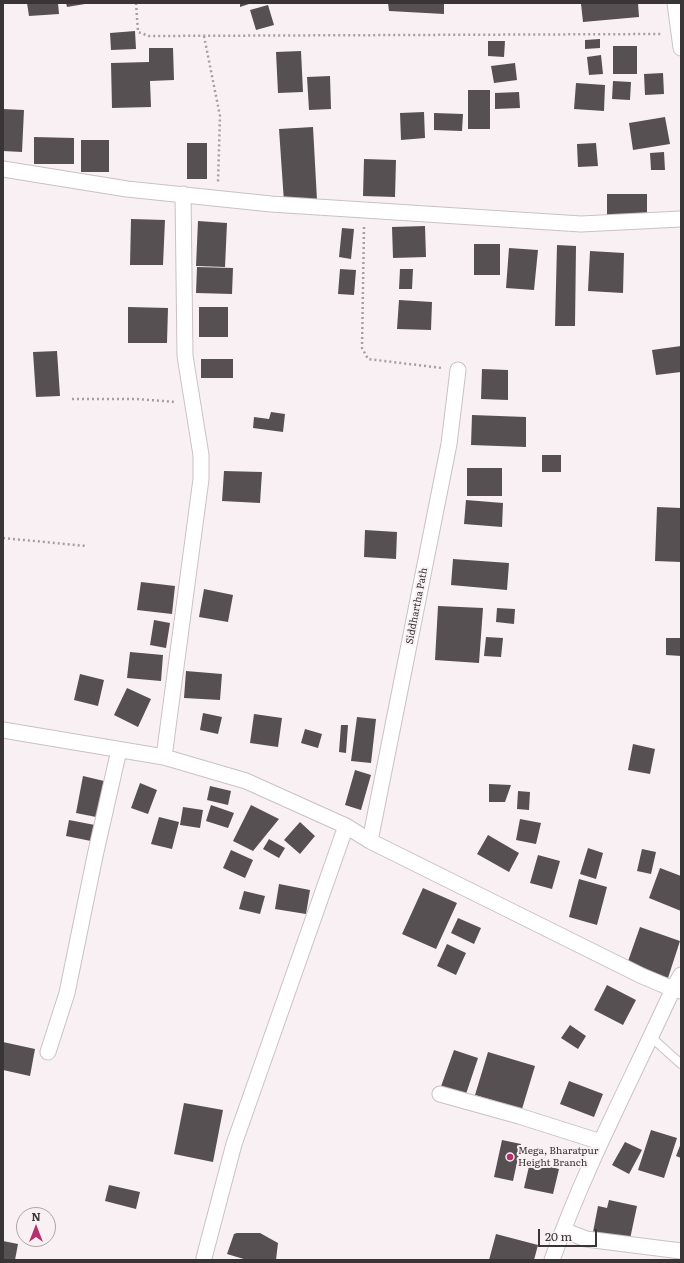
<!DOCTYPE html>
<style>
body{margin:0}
#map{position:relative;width:684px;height:1263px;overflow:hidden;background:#f8f0f2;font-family:Literata,serif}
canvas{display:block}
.frame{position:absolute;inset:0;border:4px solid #393536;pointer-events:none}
.north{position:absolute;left:16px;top:1207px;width:40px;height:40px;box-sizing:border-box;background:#f8f0f2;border:1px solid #aca5a7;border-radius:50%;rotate:0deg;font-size:11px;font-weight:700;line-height:16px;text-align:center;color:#393536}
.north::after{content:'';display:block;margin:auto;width:14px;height:18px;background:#b72f6e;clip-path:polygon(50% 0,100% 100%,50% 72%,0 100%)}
.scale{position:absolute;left:538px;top:1229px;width:59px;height:18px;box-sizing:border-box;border:2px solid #393536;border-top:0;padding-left:5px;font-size:12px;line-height:14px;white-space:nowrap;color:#393536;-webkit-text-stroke:3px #f8f0f2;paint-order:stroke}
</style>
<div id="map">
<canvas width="684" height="1263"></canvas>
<div class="frame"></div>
<div class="north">N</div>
<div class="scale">20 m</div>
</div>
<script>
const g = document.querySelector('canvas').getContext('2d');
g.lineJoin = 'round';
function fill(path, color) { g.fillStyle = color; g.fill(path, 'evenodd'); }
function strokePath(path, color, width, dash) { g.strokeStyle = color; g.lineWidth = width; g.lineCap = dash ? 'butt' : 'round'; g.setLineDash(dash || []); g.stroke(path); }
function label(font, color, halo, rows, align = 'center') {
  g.font = font + ' Literata,serif'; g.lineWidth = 4; g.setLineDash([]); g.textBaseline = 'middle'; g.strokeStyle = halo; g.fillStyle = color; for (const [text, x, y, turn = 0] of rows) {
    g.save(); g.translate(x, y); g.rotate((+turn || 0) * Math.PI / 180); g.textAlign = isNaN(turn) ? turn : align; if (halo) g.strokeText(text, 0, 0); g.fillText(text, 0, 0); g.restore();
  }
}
fill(new Path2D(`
 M27,3H58L59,14L29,16Z
 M66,3H85V4L67,7Z
 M240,3H252L240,7Z
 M388,3H444V14L389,11Z
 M595,3H638L639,17L583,22L581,4Z
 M268,5L274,25L256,30L250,10Z
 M135,31L136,49L111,50L110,33Z
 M600,39V48L585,49V40Z
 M488,41H505L504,57L488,56Z
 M613,46H637V74H613Z
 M149,48H173L174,80L150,81L151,107L112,108L111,63L149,62Z
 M301,51L303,92L278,93L276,52Z
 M601,55L603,74L589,75L587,57Z
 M515,63L517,80L494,83L491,66Z
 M663,73L664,94L645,95L644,74Z
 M330,76L331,109L309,110L307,77Z
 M613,81L631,82L630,100L612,99Z
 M576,83L605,85L604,111L574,109Z
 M468,90H490V129H468Z
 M519,92L520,108L495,109V93Z
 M3,109L24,110L22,152L3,151Z
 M424,112L425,138L401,140L400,113Z
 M434,113L463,114L462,131L434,130Z
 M665,117L670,144L633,150L629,123Z
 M313,127L317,200L284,202L279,129Z
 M34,137L74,138V164H34Z
 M81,140H109V172H81Z
 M187,143H207V179H187Z
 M596,143L598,166L578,167L577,144Z
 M664,152L665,170H651L650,153Z
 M364,159L396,160L395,197L363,196Z
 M607,194H647V214L607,215Z
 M131,219L165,220L163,265H130Z
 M198,221L227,223L225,267L196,266Z
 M425,226L426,257L393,258L392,227Z
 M342,228L354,229L351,259L339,257Z
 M474,244H500V275H474Z
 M557,245L576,246L575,326H555Z
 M509,248L538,250L534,290L506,288Z
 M590,251L624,253L623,293L588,291Z
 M197,267L233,268L232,294L196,293Z
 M340,269L356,270L354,295L338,294Z
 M400,269H413L412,289H399Z
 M399,300L432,302L431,330L397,329Z
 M128,307L168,308L167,343H128Z
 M199,307H228V337H199Z
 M681,346V372L656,375L652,350Z
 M57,351L60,396L36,397L33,352Z
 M201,359H233V378H201Z
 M482,369L508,370V400L481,399Z
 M271,412L285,414L283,432L253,428L254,417L269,419Z
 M472,415L526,417V447L471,445Z
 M542,455H561V472H542Z
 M467,468H502V496H467Z
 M224,471L262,472L260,503L222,501Z
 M466,500L503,503L502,527L464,524Z
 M657,507L681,508V562L655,561Z
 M365,530L397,532L396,559L364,557Z
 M453,559L509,563L507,590L451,585Z
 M141,582L175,586L172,614L137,610Z
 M204,589L233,595L228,622L199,617Z
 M438,606L483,608L479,663L435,660Z
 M497,608L515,609L514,624L496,622Z
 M154,620L170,623L166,648L150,645Z
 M486,637L503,638L501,657L484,656Z
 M666,638H681V656L666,655Z
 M130,652L163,655L161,681L127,678Z
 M186,671L222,674L220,700L184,698Z
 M80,674L104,680L98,706L74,700Z
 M127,688L151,699L138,727L114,715Z
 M203,713L222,717L218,734L200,730Z
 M254,714L282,718L278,747L250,743Z
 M357,717L376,719L371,763L351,761Z
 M341,725H348L346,753L339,752Z
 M305,729L322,734L318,748L301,743Z
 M633,744L655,749L650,774L628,770Z
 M355,770L371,775L361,810L345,805Z
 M83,776L104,781L96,817L76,813Z
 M140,783L157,790L148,814L131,808Z
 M489,784L511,785L505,802H489Z
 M210,786L231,791L228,805L207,800Z
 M518,791L530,792L529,810L517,809Z
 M211,805L234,813L228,828L206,821Z
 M251,805L279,819L253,851L233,841Z
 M183,807L203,810L200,828L180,825Z
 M159,817L179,822L172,849L151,844Z
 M520,819L541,823L536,844L516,840Z
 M69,820L100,826L96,842L66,836Z
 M300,822L315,836L300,854L284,840Z
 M488,835L519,853L509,872L477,854Z
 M269,839L285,848L279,858L263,849Z
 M588,848L603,853L596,879L580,874Z
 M642,849L656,852L651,874L637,871Z
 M231,850L253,860L245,878L223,868Z
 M538,855L560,861L552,889L530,883Z
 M660,868L681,876V911L649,898Z
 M579,879L607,887L597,925L569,917Z
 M279,884L310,890L306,914L275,909Z
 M423,888L457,903L436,949L402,934Z
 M244,891L265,896L260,914L239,909Z
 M458,918L481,928L474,944L451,933Z
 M640,927L680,941L668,978L627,964Z
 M447,944L466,953L456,975L437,966Z
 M607,985L636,1000L623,1025L594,1010Z
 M570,1025L586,1036L578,1049L561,1038Z
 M3,1042L35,1049L30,1076L3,1070Z
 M454,1050L478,1058L464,1100L439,1092Z
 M488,1052L535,1066L522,1109L475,1095Z
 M569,1081L603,1094L594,1117L560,1104Z
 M184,1103L223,1110L213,1162L174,1154Z
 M651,1130L677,1138L664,1178L638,1170Z
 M502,1140L521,1144L513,1181L494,1177Z
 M625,1142L642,1150L629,1174L612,1165Z
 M681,1143V1158L676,1156Z
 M530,1162L559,1169L553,1194L524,1188Z
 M109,1185L140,1192L136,1209L105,1201Z
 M609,1200L637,1206L630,1239L593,1232L598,1206L607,1208Z
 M237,1233H260L278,1243L276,1260H247L227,1254L234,1234Z
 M496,1234L538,1245L534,1260H489Z
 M3,1241L18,1244L15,1260H3Z`), '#575052');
const service = new Path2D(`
 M651,1037L681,1064`);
const minor = new Path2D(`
 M675,3L681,48
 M3,169L127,189L271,204L581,224L681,219
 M3,730L164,757L246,781L346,826L370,841L642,976L673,989L681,991
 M164,757L201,479V455L185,356L183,194
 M370,841L449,444L458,370
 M48,1052L67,993L95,856L119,750
 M440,1094L519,1116L601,1142
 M563,1230L586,1239L681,1251
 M204,1258L234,1144L346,826
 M552,1260C585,1167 632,1079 673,989L681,975`);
strokePath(service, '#c9c1c4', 10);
strokePath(minor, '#c9c1c4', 17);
strokePath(new Path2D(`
 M136,3L138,32L149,36L663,34
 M204,36L220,116L218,182
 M364,227L362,348L368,359L442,368
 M72,399H137L176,402
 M3,538L86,546`), '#a69fa1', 2.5, [2, 3]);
strokePath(service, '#fff', 8);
strokePath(minor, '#fff', 15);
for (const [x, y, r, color] of [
 [510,1157,4,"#b72f6e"]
]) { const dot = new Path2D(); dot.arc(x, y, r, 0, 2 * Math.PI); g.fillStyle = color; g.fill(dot); strokePath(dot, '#f8f0f2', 1.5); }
label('10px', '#393536', '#f8f0f2', [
 ["Siddhartha Path",417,606,-79]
]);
label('10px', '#393536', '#f8f0f2', [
 ["Mega, Bharatpur",518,1151],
 ["Height Branch",518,1163]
], 'left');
</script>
